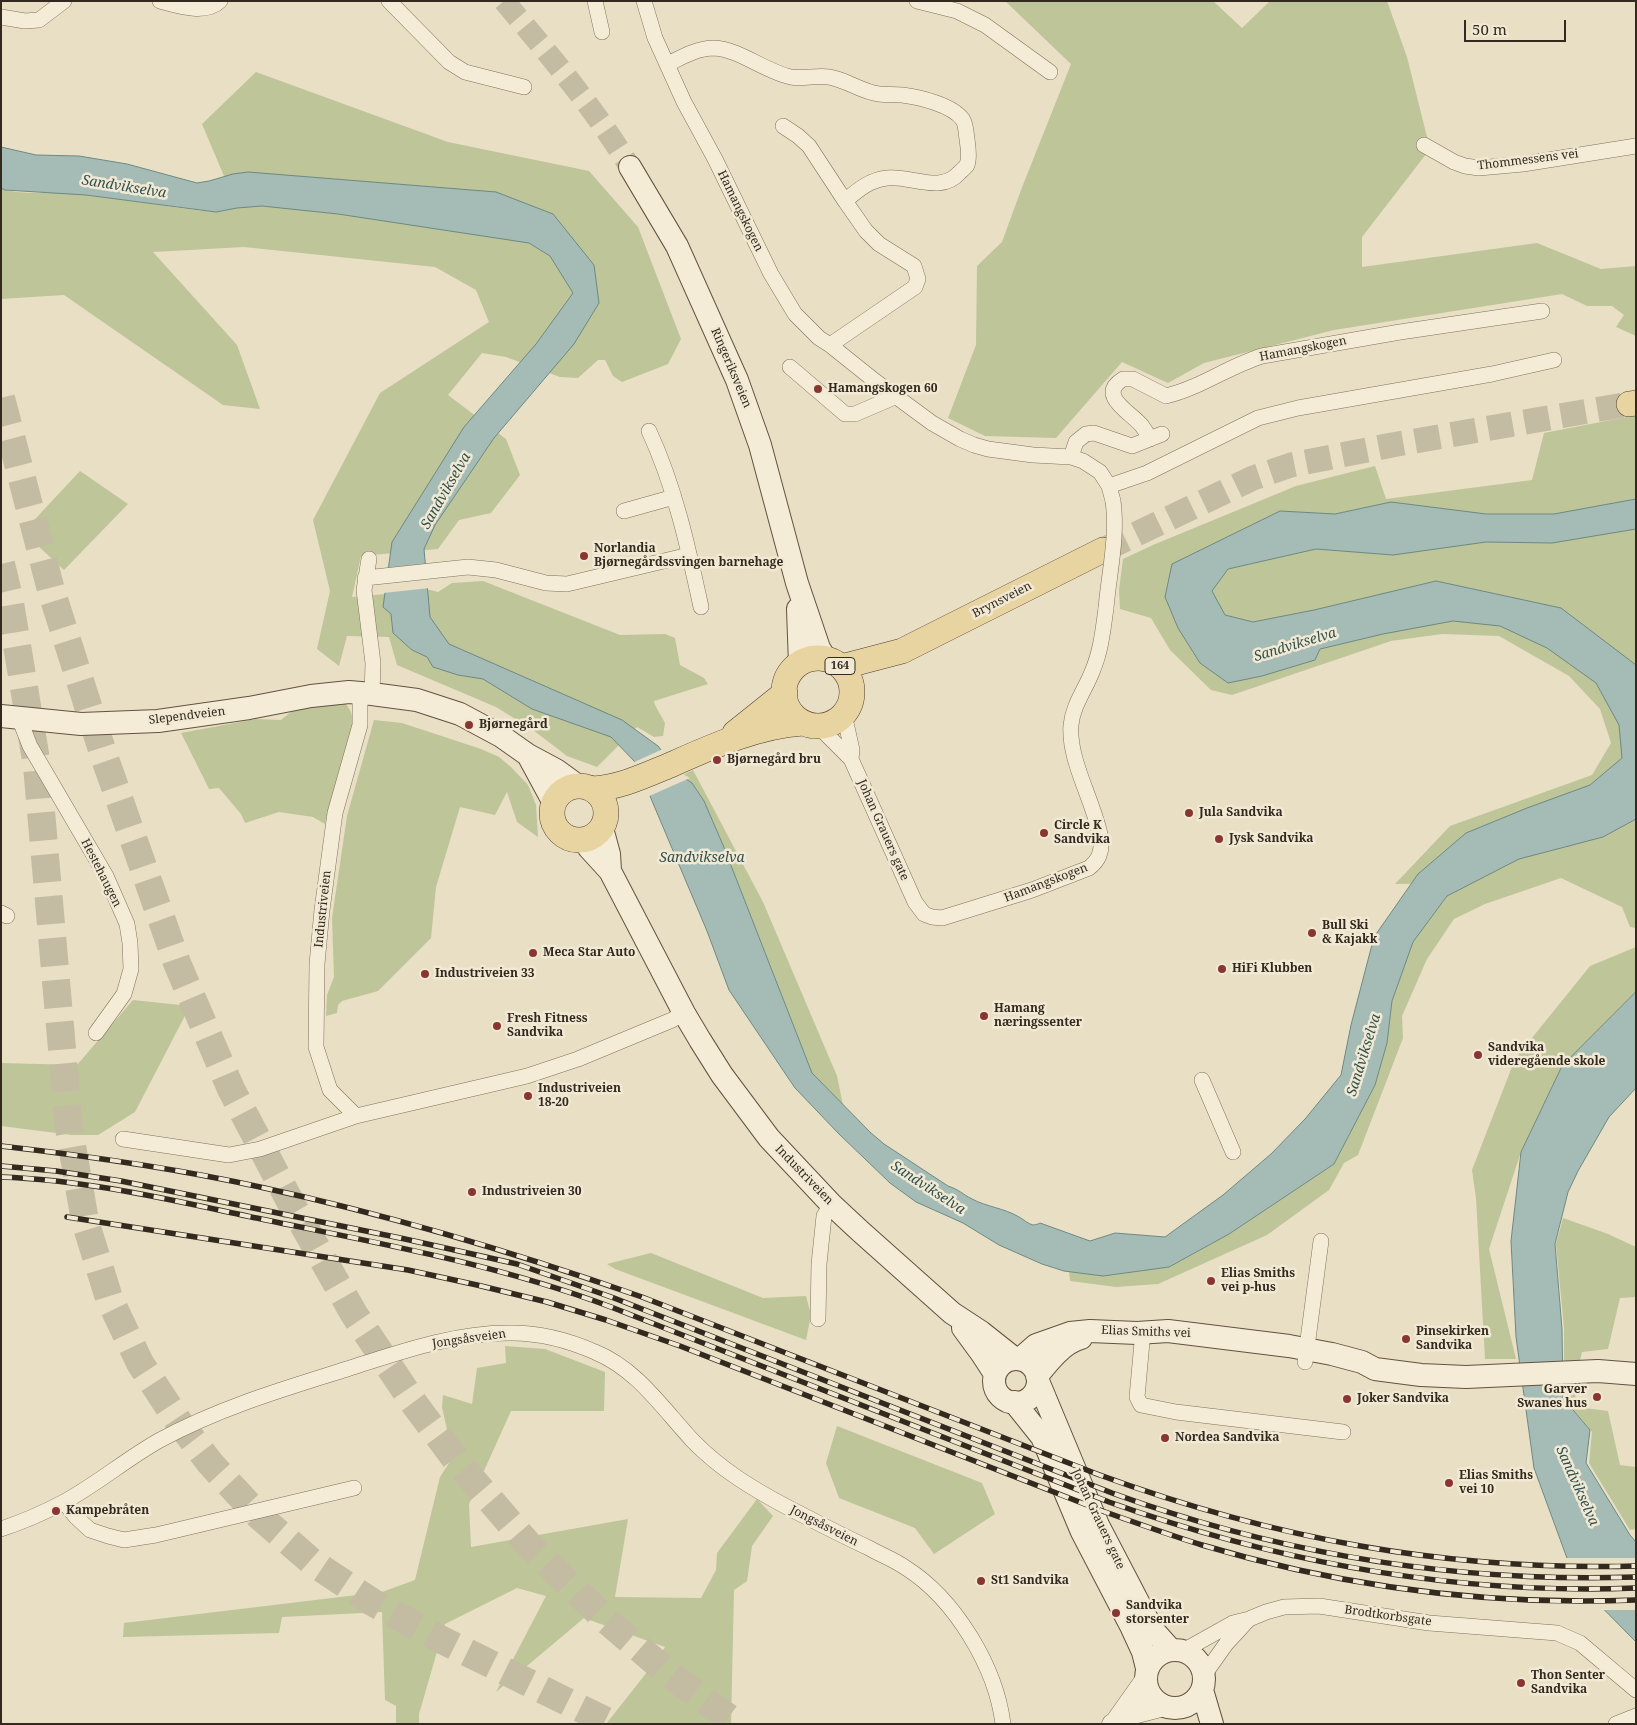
<!DOCTYPE html>
<meta charset="utf-8">
<style>
body{margin:0}
#map{position:relative;width:1637px;height:1725px;overflow:hidden;background:#e8dfc4;font-family:"Noto Serif",serif}
canvas{display:block}
.frame{position:absolute;inset:0;border:2px solid #33291f;pointer-events:none}
.scale{position:absolute;left:1464px;top:20px;width:102px;height:22px;box-sizing:border-box;border:2px solid #33291f;border-top:0;padding-left:6px;font-size:15px;line-height:18px;white-space:nowrap;color:#33291f;-webkit-text-stroke:4px #f1e9d3;paint-order:stroke}
</style>
<div id="map">
<canvas width="1637" height="1725"></canvas>
<div class="frame"></div>
<div class="scale">50 m</div>
</div>
<script>
const g = document.querySelector('canvas').getContext('2d');
g.lineJoin = 'round';
function fill(path, color) { g.fillStyle = color; g.fill(path, 'evenodd'); }
function strokePath(path, color, width, dash) { g.strokeStyle = color; g.lineWidth = width; g.lineCap = dash ? 'butt' : 'round'; g.setLineDash(dash || []); g.stroke(path); }
function label(font, color, halo, rows, align = 'center') {
  g.font = font + ' "Noto Serif",serif'; g.lineWidth = 5; g.setLineDash([]); g.textBaseline = 'middle'; g.strokeStyle = halo; g.fillStyle = color; for (const [text, x, y, turn = 0] of rows) {
    g.save(); g.translate(x, y); g.rotate((+turn || 0) * Math.PI / 180); g.textAlign = isNaN(turn) ? turn : align; if (halo) g.strokeText(text, 0, 0); g.fillText(text, 0, 0); g.restore();
  }
}
fill(new Path2D(`
 M1005,1H1213L1242,28L1270,1H1387L1407,57L1430,149L1362,237V267L1537,243L1601,269L1636,266V336L1616,327L1624,315L1612,306H1587L1562,294L1334,330L1204,363L1168,383L1122,362L1056,438L985,436L948,418L976,345L977,266L1002,242L1021,190L1071,64Z
 M256,72L448,142L589,171L638,227L681,339L668,364L622,382L613,376L605,360H598L578,378L560,377L506,357L482,353L448,395L506,439L520,475L491,513L459,520L438,549L361,556L352,597L431,590L438,592L452,583L483,581L620,635L665,634L675,638L680,665L704,678L708,684L654,701L655,705L665,723L663,736L654,737L637,727L597,767L567,756L533,730L496,707L397,665L389,637L347,636L339,666L317,649L330,591L313,520L380,393L489,322L476,290L435,267L244,247L153,252L237,345L260,409L223,405L64,295L1,299V188C19,196 47,191 67,193C117,198 166,207 216,212L237,207L202,124Z
 M1636,389V928L1630,927L1622,907L1561,878L1485,904L1454,919L1427,959L1402,1016L1403,1038L1358,1155L1344,1163L1329,1190L1267,1235L1158,1284L1116,1287L1070,1281L1069,1271L1103,1276L1169,1267L1229,1234L1334,1164L1375,1085L1387,1043L1392,1001L1413,942L1447,896L1462,883L1395,884L1450,826L1592,775L1611,743L1600,709L1569,676L1499,636L1442,634L1391,641L1232,695L1211,690L1170,650L1151,618L1120,609L1119,590L1123,559L1153,545L1296,486L1375,466L1386,499L1532,480L1544,433L1627,417Z
 M80,471L128,504L64,570L23,532Z
 M342,699C346,704 351,710 352,716C358,736 330,798 325,824L313,817L279,812L245,823L241,814L219,788L209,789L181,733L256,719L281,720L297,707Z
 M374,720L402,723L481,749L499,757L511,767L528,785L536,805L538,837L517,822L507,792L495,815L460,807L436,887L431,938L378,991L342,1001L338,1005L337,1013L326,1016L327,995L334,977L332,918L347,816Z
 M693,770L763,902L837,1076L843,1105L812,1073L723,845L704,801L692,783L681,776Z
 M1636,947V992L1562,1066L1521,1152L1489,1249L1516,1359H1485L1476,1198L1472,1170L1515,1059L1590,966Z
 M133,1000L190,1006L135,1112L98,1135H72L1,1126V1063L77,1065Z
 M1563,1218L1608,1234L1636,1247V1297L1620,1298L1608,1349L1582,1352L1574,1386L1577,1407L1608,1411L1620,1465L1636,1467V1529L1630,1530L1589,1463L1592,1432L1564,1398V1328L1556,1244Z
 M651,1253L763,1298L806,1296L811,1315L806,1340L615,1269L607,1264Z
 M505,1346L545,1349L605,1372L604,1411H511L469,1504L471,1547L628,1519L615,1597L701,1598L716,1570L717,1553L757,1499L773,1516L752,1546L747,1581L734,1590L731,1724H606L655,1662L665,1647L584,1618L496,1692L546,1596L517,1588L445,1624L419,1714V1724H396V1706L385,1700L382,1612L282,1617L279,1633L123,1637L124,1623L382,1592L415,1580L440,1477L453,1457L442,1407L443,1395L472,1404L477,1368L506,1363Z
 M837,1426L982,1483L995,1514L934,1554L915,1528L839,1498L826,1463Z`), '#bec599');
const water = new Path2D(`
 M1,147L36,155L79,156L127,164L197,183L209,181L233,174L248,172L496,192L553,214L594,265L599,303L574,344L494,438L435,525L424,549L430,617L449,644L622,720L658,746L681,776L692,783L704,801L723,845L812,1073L871,1133L884,1144L948,1186C960,1190 962,1194 972,1199C987,1207 1004,1208 1019,1217C1023,1219 1028,1224 1033,1225C1034,1225 1039,1224 1040,1223L1090,1241L1115,1233L1165,1237L1223,1195L1271,1154L1305,1119L1341,1075L1351,1025L1374,937L1418,874L1466,833L1527,808L1590,785L1622,758L1619,725L1596,683L1547,648L1500,626L1453,621L1383,634L1320,649L1315,660L1262,676L1228,683L1200,663L1178,628L1165,597L1172,564L1280,511L1335,514L1391,502L1486,514H1554L1636,499V529L1552,543L1486,542L1393,555L1316,549L1228,569L1212,591L1225,615L1253,622L1314,610L1436,581L1561,608L1636,665V819L1603,837L1519,859L1447,896L1413,942L1392,1001L1387,1043L1375,1085L1334,1164L1229,1234L1169,1267L1103,1276L1064,1271L1042,1264L999,1245L963,1223L916,1202L890,1183L839,1134L795,1088L729,990L707,931L636,763L611,737L532,709L483,679L458,675L433,667L427,657L412,650L393,633L391,614L383,607L392,542L464,427L536,344L573,293L550,256L529,243L338,214L262,206L237,208L216,212L86,195L5,190L1,188Z
 M1636,992V1088L1609,1117L1578,1171L1568,1192L1555,1244L1562,1329L1563,1398L1590,1430L1586,1463L1630,1535L1636,1542V1642L1575,1580L1534,1468L1516,1337L1511,1241L1521,1152L1562,1066Z`);
fill(water, '#a5bcb6');
strokePath(water, '#6d8983', 1);
fill(new Path2D(`
 M428,565L430,588L383,593L386,571Z
 M663,749L683,774L690,778L647,797L632,763Z
 M1564,1558H1636V1610H1601L1573,1582Z`), '#e8dfc4');
strokePath(new Path2D(`
 M504,1C549,54 594,108 630,167`), '#c4bba3', 22, [22, 11]);
strokePath(new Path2D(`
 M1103,550L1253,478L1291,465L1392,445L1629,404`), '#c4bba3', 25, [25, 12]);
strokePath(new Path2D(`
 M1,398L51,590L104,756L177,963L231,1089L292,1205L354,1314L413,1402L459,1464L528,1544L605,1619L668,1673L737,1724
 M1,564L9,597L37,766L69,1128L85,1221L109,1298L140,1363L178,1421L210,1463L258,1515L312,1562L372,1602L436,1637L612,1724`), '#c4bba3', 28, [28, 14]);
const minor = new Path2D(`
 M160,1C178,6 205,15 220,1
 M389,1L449,62L465,72L524,87
 M595,1L602,32
 M644,1L655,38L684,102L715,159L771,274L795,314L819,338L830,345L875,381L932,423L960,439L974,445L988,449L1033,455L1071,457L1083,461L1100,472L1109,486L1113,501
 M917,1L957,11L985,25L1050,72
 M1,17L25,21L39,20L64,1
 M668,64C682,57 697,48 714,48C739,49 766,72 791,77C804,79 817,75 829,77C847,80 862,92 879,94C887,95 894,94 902,95C919,97 953,105 963,120C966,125 966,133 967,139C968,147 970,157 967,165C965,168 961,171 959,173C941,194 910,175 887,178C869,180 858,190 845,201
 M783,126L798,136L809,146L845,201L866,231L879,244L914,266L918,279L915,287L830,345
 M1424,145L1454,162L1465,166L1479,168L1523,164L1636,146
 M790,367L845,414H855L897,396
 M649,431C675,487 688,547 701,607
 M1150,439C1148,435 1145,430 1142,426C1132,413 1096,396 1123,379H1133L1166,396C1200,388 1229,366 1262,356L1400,332L1542,311
 M1071,457L1076,442L1086,434L1094,433L1132,446L1162,434
 M1109,486L1147,473L1258,418L1298,408L1492,374L1554,360
 M624,511L674,497
 M369,559L364,590L373,663L372,694
 M365,578L468,567L496,570L546,583L567,584L689,555
 M844,714L852,750L851,759
 M19,718L30,746L106,876L127,924L130,943L131,969L124,994L96,1033
 M818,726L851,759L915,902L924,914L932,917L942,918L1032,890L1089,868C1099,860 1102,852 1101,839C1095,803 1068,761 1071,725C1073,705 1085,690 1092,672C1101,651 1103,630 1106,608
 M1,913L7,916
 M1202,1080L1233,1152
 M356,1116L330,1090L316,1047L317,964L322,910L335,813L360,725V693
 M123,1139L229,1155L260,1149L356,1116L527,1076L578,1059L672,1020L684,1013
 M818,1319L819,1264L824,1216L831,1204
 M1142,1342L1137,1397L1141,1405L1176,1412L1343,1432
 M1305,1362L1321,1241
 M64,1502L76,1517L90,1530L108,1536L124,1540L156,1535L354,1488
 M1,1529C22,1522 43,1513 62,1503C96,1485 126,1459 160,1440C219,1408 283,1389 347,1369C400,1352 456,1332 512,1333C540,1333 570,1341 595,1352C637,1369 663,1409 693,1441C720,1469 753,1489 787,1507C814,1521 841,1535 869,1548C881,1555 895,1560 906,1568C955,1599 996,1667 1003,1724
 M1183,1651L1233,1623L1249,1619L1266,1612L1284,1607L1319,1606L1429,1623L1557,1633L1580,1643L1636,1690
 M1204,1675L1226,1644L1249,1619
 M1616,1724L1636,1716`);
const tertiary = new Path2D(`
 M1116,1721L1145,1680
 M1112,1724L1133,1714L1164,1706`);
const secondary = new Path2D(`
 M630,167L677,246L737,380L760,445L797,583L819,648L826,660
 M798,609L800,664
 M1,716L81,724L158,721L249,708L311,696L349,692L372,694L417,700L460,714L501,736L528,755L556,770L578,786
 M528,755L554,803
 M602,828L609,854L610,871
 M584,840L589,848L610,871L684,1013L700,1040L722,1075L769,1138L831,1204L860,1231L952,1313L981,1332L1015,1359
 M963,1328L982,1354L995,1374
 M1020,1359L1036,1345L1070,1333L1090,1331L1137,1333L1168,1331L1289,1346L1332,1354L1362,1362L1375,1369L1421,1375L1466,1377L1598,1371L1636,1374
 M994 1381a22 22 0 1 1 44 0a22 22 0 1 1-44 0Z
 M1037,1376C1049,1361 1063,1343 1081,1338
 M1038,1381L1098,1525L1147,1619L1154,1631L1171,1650
 M1014,1402L1042,1437L1082,1532L1131,1626L1143,1652L1147,1668
 M1146 1679a29 29 0 1 1 58 0a29 29 0 1 1-58 0Z
 M1202,1690L1212,1724`);
const primary = new Path2D(`
 M1629,404L1636,403
 M784 692a34 34 0 1 1 68 0a34 34 0 1 1-68 0Z
 M841,667L902,651L1103,550
 M735,733L785,693
 M552 813a27 27 0 1 1 54 0a27 27 0 1 1-54 0Z
 M591,789C618,788 644,776 668,766C711,747 756,726 803,723`);
strokePath(minor, '#81715c', 16);
strokePath(tertiary, '#81715c', 21);
strokePath(secondary, '#635240', 24);
strokePath(primary, '#4f4030', 26);
strokePath(minor, '#f4ecd6', 15);
strokePath(tertiary, '#f4ecd6', 20);
strokePath(secondary, '#f4ecd6', 22);
strokePath(primary, '#e8d4a0', 25);
const rail = new Path2D(`
 M1,1146C88,1156 174,1168 260,1187C390,1215 516,1253 642,1297L1097,1474C1274,1539 1447,1571 1636,1566
 M1,1166L56,1171L121,1181L405,1239L517,1264L614,1298L1112,1493C1280,1554 1457,1583 1636,1577
 M1,1177C91,1180 179,1202 266,1220C383,1244 499,1265 611,1307L1109,1502C1277,1562 1456,1595 1636,1588
 M67,1217L408,1270L477,1285L547,1302L606,1320L680,1346L1105,1512C1137,1523 1169,1535 1202,1545C1343,1587 1489,1606 1636,1600`);
strokePath(rail, '#33291f', 5.5);
strokePath(rail, '#f1e9d3', 4, [11]);
const minorBridge = new Path2D(`
 M1106,608C1109,573 1118,536 1113,501`);
strokePath(minorBridge, '#81715c', 16, []);
strokePath(minorBridge, '#f4ecd6', 15);
for (const [x, y, r, color] of [
 [818,389,5,"#893633"],
 [584,556,5,"#893633"],
 [469,725,5,"#893633"],
 [717,760,5,"#893633"],
 [1189,813,5,"#893633"],
 [1044,833,5,"#893633"],
 [1219,839,5,"#893633"],
 [1312,933,5,"#893633"],
 [533,953,5,"#893633"],
 [1222,969,5,"#893633"],
 [425,974,5,"#893633"],
 [984,1016,5,"#893633"],
 [497,1026,5,"#893633"],
 [1478,1055,5,"#893633"],
 [528,1096,5,"#893633"],
 [472,1192,5,"#893633"],
 [1211,1281,5,"#893633"],
 [1406,1339,5,"#893633"],
 [1597,1397,5,"#893633"],
 [1347,1399,5,"#893633"],
 [1165,1438,5,"#893633"],
 [1449,1483,5,"#893633"],
 [56,1511,5,"#893633"],
 [981,1581,5,"#893633"],
 [1116,1613,5,"#893633"],
 [1521,1683,5,"#893633"]
]) { const dot = new Path2D(); dot.arc(x, y, r, 0, 2 * Math.PI); g.fillStyle = color; g.fill(dot); strokePath(dot, '#f1e9d3', 2); }
for (const [x, y, w] of [
 [840,666,30]
]) { const box = new Path2D(); box.roundRect(x - w / 2, y - 8.5, w, 17, 4); g.fillStyle = '#f1e9d3'; g.fill(box); strokePath(box, '#33291f', 1); }
label('bold 11px', '#33291f', null, [
 ["164",840,666]
]);
label('12px', '#33291f', '#f1e9d3', [
 ["Thommessens vei",1528,160,-7],
 ["Hamangskogen",740,211,64],
 ["Hamangskogen",1303,349,-11],
 ["Ringeriksveien",731,368,67],
 ["Brynsveien",1002,600,-27],
 ["Slependveien",187,716,-7],
 ["Johan Grauers gate",883,830,66],
 ["Hestehaugen",101,873,63],
 ["Hamangskogen",1046,883,-21],
 ["Industriveien",323,909,-84],
 ["Industriveien",804,1175,46],
 ["Elias Smiths vei",1146,1332,2],
 ["Jongsåsveien",469,1339,-8],
 ["Johan Grauers gate",1098,1519,65],
 ["Jongsåsveien",824,1526,27],
 ["Brodtkorbsgate",1388,1616,8]
]);
label('bold 12px', '#33291f', '#f1e9d3', [
 ["Hamangskogen 60",828,389],
 ["Norlandia",594,549],
 ["Bjørnegårdssvingen barnehage",594,563],
 ["Bjørnegård",479,725],
 ["Bjørnegård bru",727,760],
 ["Jula Sandvika",1199,813],
 ["Circle K",1054,826],
 ["Sandvika",1054,840],
 ["Jysk Sandvika",1229,839],
 ["Bull Ski",1322,926],
 ["& Kajakk",1322,940],
 ["Meca Star Auto",543,953],
 ["HiFi Klubben",1232,969],
 ["Industriveien 33",435,974],
 ["Hamang",994,1009],
 ["næringssenter",994,1023],
 ["Fresh Fitness",507,1019],
 ["Sandvika",507,1033],
 ["Sandvika",1488,1048],
 ["videregående skole",1488,1062],
 ["Industriveien",538,1089],
 ["18-20",538,1103],
 ["Industriveien 30",482,1192],
 ["Elias Smiths",1221,1274],
 ["vei p-hus",1221,1288],
 ["Pinsekirken",1416,1332],
 ["Sandvika",1416,1346],
 ["Garver",1587,1390,"right"],
 ["Swanes hus",1587,1404,"right"],
 ["Joker Sandvika",1357,1399],
 ["Nordea Sandvika",1175,1438],
 ["Elias Smiths",1459,1476],
 ["vei 10",1459,1490],
 ["Kampebråten",66,1511],
 ["St1 Sandvika",991,1581],
 ["Sandvika",1126,1606],
 ["storsenter",1126,1620],
 ["Thon Senter",1531,1676],
 ["Sandvika",1531,1690]
], 'left');
label('italic 14px', '#305150', '#f1e9d3', [
 ["Sandvikselva",124,187,9],
 ["Sandvikselva",446,491,-60],
 ["Sandvikselva",1295,645,-17],
 ["Sandvikselva",702,858],
 ["Sandvikselva",1364,1055,-73],
 ["Sandvikselva",928,1188,33],
 ["Sandvikselva",1577,1486,66]
]);
</script>
